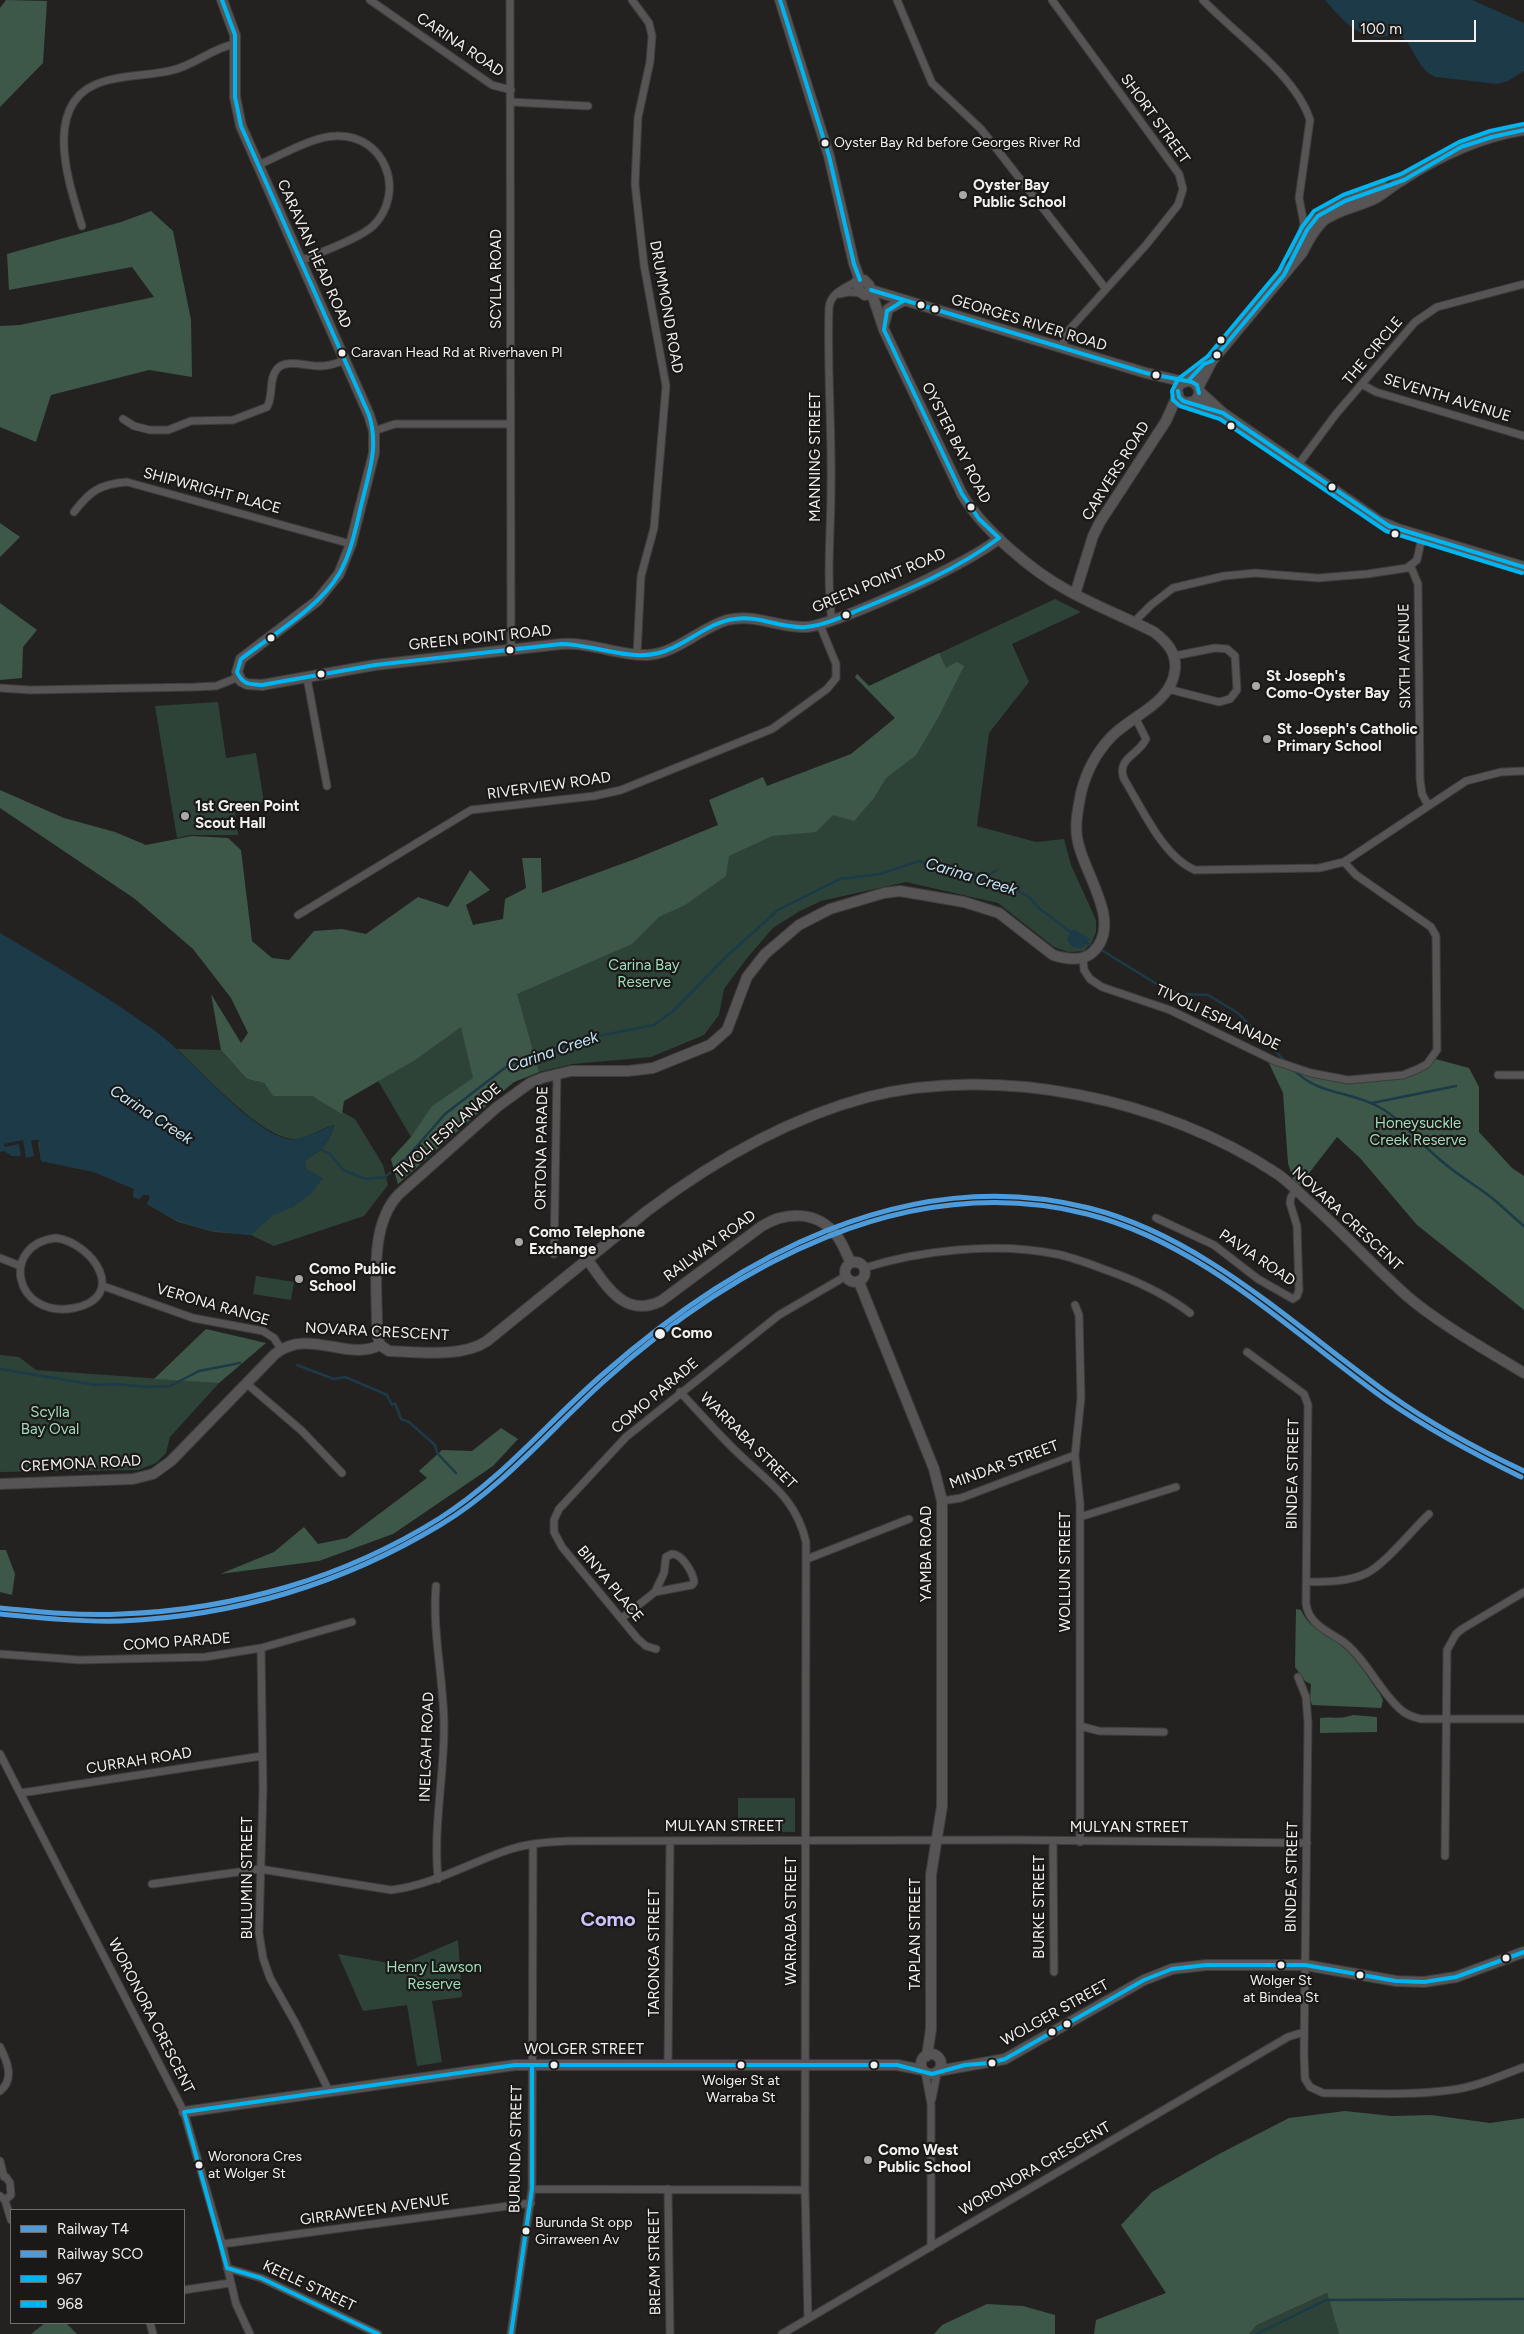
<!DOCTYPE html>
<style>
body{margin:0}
#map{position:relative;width:1524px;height:2334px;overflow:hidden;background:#232221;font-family:Figtree,sans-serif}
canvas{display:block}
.legend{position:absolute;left:10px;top:2209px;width:175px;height:115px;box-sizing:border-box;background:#1a1917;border:1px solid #706f6d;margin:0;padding:6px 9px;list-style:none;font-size:15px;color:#f1f0ee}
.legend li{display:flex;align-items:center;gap:10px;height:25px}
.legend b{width:25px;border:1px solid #706f6d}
.scale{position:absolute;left:1352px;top:20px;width:124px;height:22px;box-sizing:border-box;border:2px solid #f1f0ee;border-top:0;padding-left:6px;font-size:15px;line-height:18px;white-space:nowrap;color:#f1f0ee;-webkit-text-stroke:4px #1a1917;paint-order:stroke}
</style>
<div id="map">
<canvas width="1524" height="2334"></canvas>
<ul class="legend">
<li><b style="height:6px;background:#4d9bda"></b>Railway T4</li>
<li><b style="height:6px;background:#4d9bda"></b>Railway SCO</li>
<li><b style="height:6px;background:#00b5ef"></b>967</li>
<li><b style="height:6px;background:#00b5ef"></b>968</li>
</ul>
<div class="scale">100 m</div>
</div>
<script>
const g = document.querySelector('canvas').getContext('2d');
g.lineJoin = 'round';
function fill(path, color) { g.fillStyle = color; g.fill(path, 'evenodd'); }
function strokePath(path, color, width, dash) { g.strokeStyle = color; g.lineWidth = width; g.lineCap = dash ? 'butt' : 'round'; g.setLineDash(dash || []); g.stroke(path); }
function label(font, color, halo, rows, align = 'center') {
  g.font = font + ' Figtree,sans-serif'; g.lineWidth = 4.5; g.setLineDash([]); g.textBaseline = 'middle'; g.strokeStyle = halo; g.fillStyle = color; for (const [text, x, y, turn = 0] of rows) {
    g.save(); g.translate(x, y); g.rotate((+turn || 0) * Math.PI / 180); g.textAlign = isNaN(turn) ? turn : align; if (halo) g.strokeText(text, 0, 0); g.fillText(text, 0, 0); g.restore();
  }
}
fill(new Path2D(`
 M1055,599L1081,612L1012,644L1029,682L989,733L977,826L1036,842L1064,839L1071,865L1096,920V932L1092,942L1084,951L1068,952L1054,947L998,903L906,882L821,901L798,912L773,928L747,958L724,989L719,1015L704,1035L651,1057L572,1064L539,1072L514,1082L398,1184L391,1159L411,1137L374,1074L828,781L895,718L855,677L857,674L869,686Z
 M218,702L226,758L256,753L264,802L234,806L238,835H191L177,838L155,706Z
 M177,1049L221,1050L247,1079L264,1083L273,1096H312L355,1119L383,1165L388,1185L364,1216L274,1246L251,1235L214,1232L178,1222L147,1204L150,1198L148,1194L143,1195L139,1199L133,1197L134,1189L94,1172L41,1161L38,1142L322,1178L307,1170L304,1161C320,1151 330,1144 334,1125C321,1128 307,1139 295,1139C263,1140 201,1071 177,1049Z
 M256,1276L294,1282L291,1300L253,1294Z
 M0,1355L19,1357L36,1370L219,1383L170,1437L166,1453L156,1463L138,1470L0,1472Z
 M738,1798H795V1832L738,1831Z
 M458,1940L462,1997L432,2001L442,2062L417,2066L407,2005L363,2011L338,1954L400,1965Z
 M1327,2293L1339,2334H1249L1257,2325Z`), '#2e4337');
fill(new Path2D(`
 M6,0L47,1L43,63L0,107V8Z
 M151,211L173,231L191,320L192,377L149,370L51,395L36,442L0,427V326L20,325L154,297L132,267L9,290L7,254L121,222Z
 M0,523L20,537L0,557Z
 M0,603L37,630L23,647L22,678L0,680Z
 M939,653L946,668L957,662L964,666L938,718L916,755L886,778L874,798L854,821L833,815L816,832L772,836L729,856L726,876L685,905L659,917L632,944L517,994L539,1072L514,1082L493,1099L398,1184L391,1159L411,1137L432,1106L473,1078L461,1027L415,1060L344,1101L342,1114L312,1096H273L264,1083L247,1079L221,1050L211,994L241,1043L248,1033L231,998L193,949L135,899L0,808V790L64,818L115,832L146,845L192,836L228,838L241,850L252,941L272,958L289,960L314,931L342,929L366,934L418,897L448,907L470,870L490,890L466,905L473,925L503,919L505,899L526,888L522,858H541L542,893L635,859L718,825L709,800L763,777L767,786L851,754L895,718L855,677L857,674L869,686Z
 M1266,1057L1347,1080L1403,1075L1432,1058L1469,1068L1479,1087V1132L1512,1168L1524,1176V1310L1417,1225L1360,1158L1337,1137L1296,1190L1288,1163L1283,1093Z
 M206,1329L266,1343L219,1383L154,1379Z
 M501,1428L518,1439L493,1466L393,1534L319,1561L220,1574L274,1552L304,1527L318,1544L347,1538L427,1478L419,1471L442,1450L472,1451Z
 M0,1550H6L15,1574L12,1595L0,1592Z
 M1296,1609L1301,1610C1310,1631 1329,1633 1344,1648C1358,1660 1369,1679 1380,1694L1383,1700L1381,1708L1312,1705L1310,1699L1311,1684L1305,1681L1295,1667Z
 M1353,1715L1377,1717V1732L1320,1733V1718C1334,1716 1337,1720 1353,1715Z
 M1345,2111L1392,2116L1431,2115L1490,2123L1524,2118V2334H1339L1327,2293L1257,2325L1249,2334H1094L1096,2320L1166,2293L1121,2225L1152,2192L1219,2154L1289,2118Z
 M987,2304L1023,2306L1055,2315V2334H934L942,2325Z
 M45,2323H66L77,2334H31Z`), '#3d5848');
fill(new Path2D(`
 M1325,0H1472L1524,23V71L1508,81L1498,84L1436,77C1416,70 1416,46 1399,35C1391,34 1384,38 1376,37C1354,35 1338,15 1325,0Z
 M1074,929L1090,939L1082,948C1074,948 1069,947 1067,938Z
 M0,933C54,965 107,996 158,1033C193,1060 247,1128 287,1139C302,1142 321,1129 334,1125C330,1144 320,1151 305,1161L307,1170L323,1178L310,1195L293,1207L272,1216L251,1235C207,1231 185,1227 147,1204L150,1198L148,1195H143L139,1199L133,1197L134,1189L94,1172L41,1161L39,1140H31L34,1156L26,1158L23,1140L4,1144L5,1147L19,1144L21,1156H12L4,1151L0,1152Z`), '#1c3a47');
strokePath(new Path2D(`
 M981,879L997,870
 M1084,941L1091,946
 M1103,951L1165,989L1180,994L1208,995L1238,1013L1286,1062
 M1293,1069C1319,1096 1348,1090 1379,1107C1401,1119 1418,1141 1437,1157C1454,1173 1474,1184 1492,1198C1503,1207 1513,1217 1524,1226
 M1372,1103L1456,1086
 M320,1149L330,1154L343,1170L366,1179L385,1177L403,1162L445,1114L510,1064L583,1039L654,1025L673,1011L729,954L778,910L840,879L880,874L919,861L942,871L963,873L1009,886L1029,897L1040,909L1073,934
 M297,1365L334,1379L345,1377L376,1390L387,1395L392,1405L395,1403L401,1419L409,1422L435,1445L437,1453L456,1473
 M0,1369L96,1385L114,1384L149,1387L170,1386L199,1371L240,1363
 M1256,2334L1326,2300L1524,2299`), '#1c3a47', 2.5);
const street = new Path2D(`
 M370,0L492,85L511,90
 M510,0L511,649
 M632,0L649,23L652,36L650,62L638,117L635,184L644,265L666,386L654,528L641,576L637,654
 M897,0L932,83L981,129L1106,289
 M1052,0L1179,174L1183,189L1178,205L1146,245L1069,330L1061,348
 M1203,0C1235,34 1296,75 1310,120L1299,198L1304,224L1301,235
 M511,102L588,106
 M258,165C280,156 313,136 336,136C385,134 407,192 373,226C359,239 320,252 301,261
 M82,226C68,181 40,99 105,81C127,74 151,76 173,70C195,65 212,48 235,44
 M839,294L849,292L861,293
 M1363,385L1376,392L1524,436
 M123,419L134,426L150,430H168L191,421L233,420L267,407C274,395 268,380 277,369C286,358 309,367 322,366C330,366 337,363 345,360
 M374,431L395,424H510
 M1298,465L1336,414L1415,322L1437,307L1524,284
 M74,512C90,491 100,484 127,482L351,544
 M1411,567L1418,584L1420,779L1422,794L1428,805
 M832,621C826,576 831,533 831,488C832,428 827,368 829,308C830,293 845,288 857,281
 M1134,622L1151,605L1173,588L1224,576L1255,573L1318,578L1367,574L1407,568L1417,560L1422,537
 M307,678L327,786
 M0,688L30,690L195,687L216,686L239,677
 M1168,689L1219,702L1230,699L1237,690L1235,656L1227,649L1215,648L1174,656
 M1135,717L1146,739C1139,755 1116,758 1124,779C1142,808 1163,857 1195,870L1319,868L1344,862L1466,781L1501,772L1524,771
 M298,915L471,810L594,796L621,790L772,729L827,689L836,678V664L820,625
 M1083,957L1084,970L1090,979L1102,987L1170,1010L1275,1061L1311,1073L1348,1080L1403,1075L1418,1069L1427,1064L1437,1050L1436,936L1431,927L1356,875L1344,862
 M1498,1075H1524
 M1156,1218L1214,1245L1258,1279L1293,1299L1297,1296L1299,1290L1297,1226L1290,1203L1291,1197L1296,1190
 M56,1238C93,1243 129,1297 74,1308C13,1319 0,1244 56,1238Z
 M554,1254L557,1073
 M0,1258L18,1265
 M864,1268C921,1250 997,1242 1056,1254C1077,1258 1097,1267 1117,1274C1143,1284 1168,1296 1190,1313
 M103,1286L193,1318L263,1331L274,1338L281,1349
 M1075,1305L1079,1315L1081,1398L1075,1455L1080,1504V1842
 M1247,1352L1304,1394L1308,1405L1306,1603C1308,1625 1330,1632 1345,1643C1367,1661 1379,1690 1400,1709C1406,1715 1413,1717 1421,1719H1524
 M246,1383L302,1431L342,1473
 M680,1392C699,1412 718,1434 738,1453C769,1483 796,1498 806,1542L805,2190L808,2319
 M942,1501L961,1498L1075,1455
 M1080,1517L1176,1487
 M807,1559L909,1519
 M1306,1582C1326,1582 1349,1582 1367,1573C1386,1563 1412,1530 1429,1514
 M436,1586C432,1633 444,1680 444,1727C444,1778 433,1828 438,1879
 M622,1618L655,1592L664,1573L666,1557L672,1554C682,1554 693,1572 694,1582L692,1585L655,1592
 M261,1648L263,1788L259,1933L263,1958L270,1978L296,2024L329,2091
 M656,1649L646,1646L637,1638L562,1547L554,1532V1520L559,1509L626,1437L779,1315L846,1276
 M0,1654L80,1660L205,1657L261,1648L352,1622
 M1298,1677L1306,1697L1308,1723L1304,2054L1305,2079L1310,2087L1323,2093C1365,2093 1409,2096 1451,2090C1476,2087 1500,2076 1524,2067
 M1080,1726L1099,1731L1164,1732
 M0,1754L184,2112L222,2244L236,2304L250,2334
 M21,1793L262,1756
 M1053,1842L1054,1972
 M1445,1856L1447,1650L1456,1634L1462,1629L1524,1592
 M152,1884L260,1869L391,1890C433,1885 469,1863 508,1850C528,1843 549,1842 570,1841L1016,1840L1307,1843
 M0,2047C7,2061 15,2079 0,2091
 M668,2065L670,1842
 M925,2072L931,2104V2247
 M932,2099L937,2073
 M0,2161L4,2177H6L10,2183L11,2195L5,2200
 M532,2189L805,2190
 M668,2189L670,2334
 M0,2196L5,2200L11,2220
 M222,2244L531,2203
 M227,2268L261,2278L378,2334
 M184,2290L230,2283
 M150,2323L153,2334
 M511,2334L532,2189L533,1844
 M782,2334L1288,2037L1304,2032`);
const secondary = new Path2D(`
 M222,0L235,35V97L241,126L369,415L374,431V453L351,544L339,574L317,601L241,659L237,672L241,681L247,684L262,685L375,665L561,644C592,642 619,656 647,655C676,654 700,628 727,620C753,613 780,628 806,627C835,626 978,559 999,538
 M780,0L829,156L854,264L860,280
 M1294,257C1308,209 1344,204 1384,187
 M871,290L1146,373L1185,382
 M884,324L888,309L903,301
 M1188,381L1204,364L1209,362
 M1177 392a11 11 0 1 1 22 0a11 11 0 1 1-22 0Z
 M1198,388L1212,361L1302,253C1308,241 1314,230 1323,221C1338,209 1359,207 1376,198C1385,193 1392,186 1401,181C1439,156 1479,137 1524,130
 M1199,391L1223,413L1379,521L1398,529L1524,567
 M1190,402L1220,411
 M1075,594L1093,536L1100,522L1166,421L1178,394
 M587,1259C606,1285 624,1319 661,1301L762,1226C786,1211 818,1211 836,1235C843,1243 846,1254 851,1263
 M845 1272a10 10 0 1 1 20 0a10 10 0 1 1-20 0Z
 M859,1282L934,1469L942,1501V1806L931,1875V2029L927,2056
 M380,1345L377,1333C378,1290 367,1227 399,1194L497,1107L530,1083L542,1078L571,1071H628L653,1068L710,1045L727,1030L747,977L765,954L799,925L830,909L884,893L900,891L964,902L999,913L1053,955C1065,959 1083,962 1093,952C1123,923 1085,876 1078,842C1074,827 1078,809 1081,793C1086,772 1096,753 1111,737C1132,715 1171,704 1175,670C1177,653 1167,642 1154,632C1125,617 1095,606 1067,590C1032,571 982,529 962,494L884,330L869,285L864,280L857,281L859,291L865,295L871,293
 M0,1484L133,1479L153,1474L171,1461L275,1354C308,1327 347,1362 380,1345L389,1351C419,1352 462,1358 487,1341L647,1211C712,1162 789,1118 868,1097C999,1064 1164,1099 1276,1173C1287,1180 1296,1190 1306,1199C1341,1230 1372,1265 1407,1296C1438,1323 1488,1351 1524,1373
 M921 2064a10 10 0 1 1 20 0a10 10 0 1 1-20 0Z
 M938,2071L1005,2059L1144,1980L1172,1969L1206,1965H1305L1396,1981L1424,1982L1456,1977L1524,1952
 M184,2112L515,2065H897L923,2070`);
strokePath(street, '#3d3d3c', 9);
strokePath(secondary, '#3d3d3c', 12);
strokePath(street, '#565454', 7);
strokePath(secondary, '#565454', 10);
strokePath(new Path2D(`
 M222,0L235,35V97L241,126L369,415C378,443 371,466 364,494C357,520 353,550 339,574C319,608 272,635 241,659L237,672C243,685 249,684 262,685L375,665L561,644C593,644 627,661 659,653C686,646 707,622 735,619C759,615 782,629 806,627C825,625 844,616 861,609C908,590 958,569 999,538
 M780,0L829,156L854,264L860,280
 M871,290L1146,373L1192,382L1197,385L1199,393
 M903,301L887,311L884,330L962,494L979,519L999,538
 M1188,381L1204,364L1212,361L1284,275L1307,230L1318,216L1345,201L1404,180L1461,147L1492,137L1524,130
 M1178,391L1179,397L1183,401L1223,413L1389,526L1524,567
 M378,2334L261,2278L227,2268L184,2112L515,2065H897L932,2074L965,2065L990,2063L1005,2059L1144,1980L1172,1969L1206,1965H1305L1396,1981L1424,1982L1456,1977L1524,1952
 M511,2334L532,2189V2065`), '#00b5ef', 4);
strokePath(new Path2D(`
 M1522,573L1386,531L1220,419L1180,406L1173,400L1172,391L1178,379L1208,356L1279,271L1302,227L1314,211L1343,195L1401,174L1459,142L1490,131L1523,124`), '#00b5ef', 4);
strokePath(new Path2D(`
 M0,1608C40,1612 80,1616 121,1614C234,1610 344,1578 440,1518C502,1479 548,1422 602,1375C735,1258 907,1162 1089,1208C1204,1237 1295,1327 1389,1394C1431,1424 1477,1449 1524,1471`), '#4d9bda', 5);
strokePath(new Path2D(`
 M0,1614C40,1618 80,1622 121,1621C235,1616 342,1584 440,1525C502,1488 549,1431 602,1383C732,1265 907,1169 1087,1214C1202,1243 1292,1333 1386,1400C1429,1430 1474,1454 1521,1477`), '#4d9bda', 5);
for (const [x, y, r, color] of [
 [825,143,4.5,"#f1f0ee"],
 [963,195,5,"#a9a8a6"],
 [921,305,4.5,"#f1f0ee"],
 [935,309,4.5,"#f1f0ee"],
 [1221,340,4.5,"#f1f0ee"],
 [342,353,4.5,"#f1f0ee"],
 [1217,355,4.5,"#f1f0ee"],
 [1156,375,4.5,"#f1f0ee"],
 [1231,426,4.5,"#f1f0ee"],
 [1332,487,4.5,"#f1f0ee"],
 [971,507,4.5,"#f1f0ee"],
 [1395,534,4.5,"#f1f0ee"],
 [846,615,4.5,"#f1f0ee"],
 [271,638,4.5,"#f1f0ee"],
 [510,650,4.5,"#f1f0ee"],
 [321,674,4.5,"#f1f0ee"],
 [1256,686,5,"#a9a8a6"],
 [1267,739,5,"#a9a8a6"],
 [185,816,5,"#a9a8a6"],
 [519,1242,5,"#a9a8a6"],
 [299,1279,5,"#a9a8a6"],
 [660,1334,6,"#f1f0ee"],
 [1506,1958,4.5,"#f1f0ee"],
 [1281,1965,4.5,"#f1f0ee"],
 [1360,1975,4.5,"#f1f0ee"],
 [1067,2024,4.5,"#f1f0ee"],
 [1052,2032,4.5,"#f1f0ee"],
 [992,2063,4.5,"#f1f0ee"],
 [554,2065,4.5,"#f1f0ee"],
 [741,2065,4.5,"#f1f0ee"],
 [874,2065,4.5,"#f1f0ee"],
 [868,2160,5,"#a9a8a6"],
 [199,2165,4.5,"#f1f0ee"],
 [526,2231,4.5,"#f1f0ee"]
]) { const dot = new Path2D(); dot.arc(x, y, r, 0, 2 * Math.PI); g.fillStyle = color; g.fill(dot); strokePath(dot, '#1a1917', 2); }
label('14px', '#f1f0ee', '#1a1917', [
 ["Oyster Bay Rd before Georges River Rd",834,143],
 ["Caravan Head Rd at Riverhaven Pl",351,353],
 ["Wolger St",1281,1981,"center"],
 ["at Bindea St",1281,1998,"center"],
 ["Wolger St at",741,2081,"center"],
 ["Warraba St",741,2098,"center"],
 ["Woronora Cres",208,2157],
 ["at Wolger St",208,2174],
 ["Burunda St opp",535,2223],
 ["Girraween Av",535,2240]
], 'left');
label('15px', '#f1f0ee', '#1a1917', [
 ["CARINA ROAD",460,45,34],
 ["SHORT STREET",1155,119,54],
 ["CARAVAN HEAD ROAD",314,254,66],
 ["SCYLLA ROAD",497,279,-90],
 ["DRUMMOND ROAD",666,307,80],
 ["GEORGES RIVER ROAD",1029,323,17],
 ["THE CIRCLE",1373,351,-50],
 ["SEVENTH AVENUE",1447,398,17],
 ["OYSTER BAY ROAD",956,443,63],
 ["MANNING STREET",816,457,-90],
 ["CARVERS ROAD",1116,471,-58],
 ["SHIPWRIGHT PLACE",212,491,15],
 ["GREEN POINT ROAD",879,581,-23],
 ["GREEN POINT ROAD",480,638,-6],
 ["SIXTH AVENUE",1405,656,-91],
 ["RIVERVIEW ROAD",549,786,-8],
 ["TIVOLI ESPLANADE",1218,1018,25],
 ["TIVOLI ESPLANADE",448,1131,-41],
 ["ORTONA PARADE",542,1148,-89],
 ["NOVARA CRESCENT",1347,1219,43],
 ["RAILWAY ROAD",710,1246,-36],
 ["PAVIA ROAD",1257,1258,34],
 ["VERONA RANGE",213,1305,16],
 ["NOVARA CRESCENT",377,1332,3],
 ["COMO PARADE",655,1396,-40],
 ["WARRABA STREET",748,1441,45],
 ["CREMONA ROAD",81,1464,-3],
 ["MINDAR STREET",1004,1465,-20],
 ["BINDEA STREET",1293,1474,-89],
 ["YAMBA ROAD",927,1554,-90],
 ["WOLLUN STREET",1066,1572,-90],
 ["BINYA PLACE",610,1584,50],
 ["COMO PARADE",177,1642,-4],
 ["INELGAH ROAD",427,1747,-88],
 ["CURRAH ROAD",139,1761,-9],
 ["MULYAN STREET",724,1827],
 ["MULYAN STREET",1129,1828],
 ["BINDEA STREET",1292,1877,-89],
 ["BULUMIN STREET",248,1878,-90],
 ["BURKE STREET",1040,1907,-90],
 ["WARRABA STREET",792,1921,-90],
 ["TAPLAN STREET",916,1934,-90],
 ["TARONGA STREET",655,1953,-90],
 ["WOLGER STREET",1055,2013,-29],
 ["WORONORA CRESCENT",151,2016,63],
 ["WOLGER STREET",584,2050],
 ["BURUNDA STREET",516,2149,-89],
 ["WORONORA CRESCENT",1035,2169,-30],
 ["GIRRAWEEN AVENUE",375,2210,-8],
 ["BREAM STREET",655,2262,-91],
 ["KEELE STREET",309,2286,25]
]);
label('bold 15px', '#f1f0ee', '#1a1917', [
 ["Oyster Bay",973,186],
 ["Public School",973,203],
 ["St Joseph's",1266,677],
 ["Como-Oyster Bay",1266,694],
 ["St Joseph's Catholic",1277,730],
 ["Primary School",1277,747],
 ["1st Green Point",195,807],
 ["Scout Hall",195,824],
 ["Como Telephone",529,1233],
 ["Exchange",529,1250],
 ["Como Public",309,1270],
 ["School",309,1287],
 ["Como West",878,2151],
 ["Public School",878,2168]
], 'left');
label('15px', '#a1dcba', '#1a1917', [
 ["Carina Bay",644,966],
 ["Reserve",644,983],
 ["Honeysuckle",1418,1124],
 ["Creek Reserve",1418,1141],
 ["Scylla",50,1413],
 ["Bay Oval",50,1430],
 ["Henry Lawson",434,1968],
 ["Reserve",434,1985]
]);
label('bold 15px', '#f1f0ee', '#1a1917', [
 ["Como",671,1334]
], 'left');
label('italic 16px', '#c0e5f7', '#1a1917', [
 ["Carina Creek",971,877,17],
 ["Carina Creek",553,1052,-19],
 ["Carina Creek",151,1115,33]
]);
label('bold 20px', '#cdc4fd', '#1a1917', [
 ["Como",608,1920]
]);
</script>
